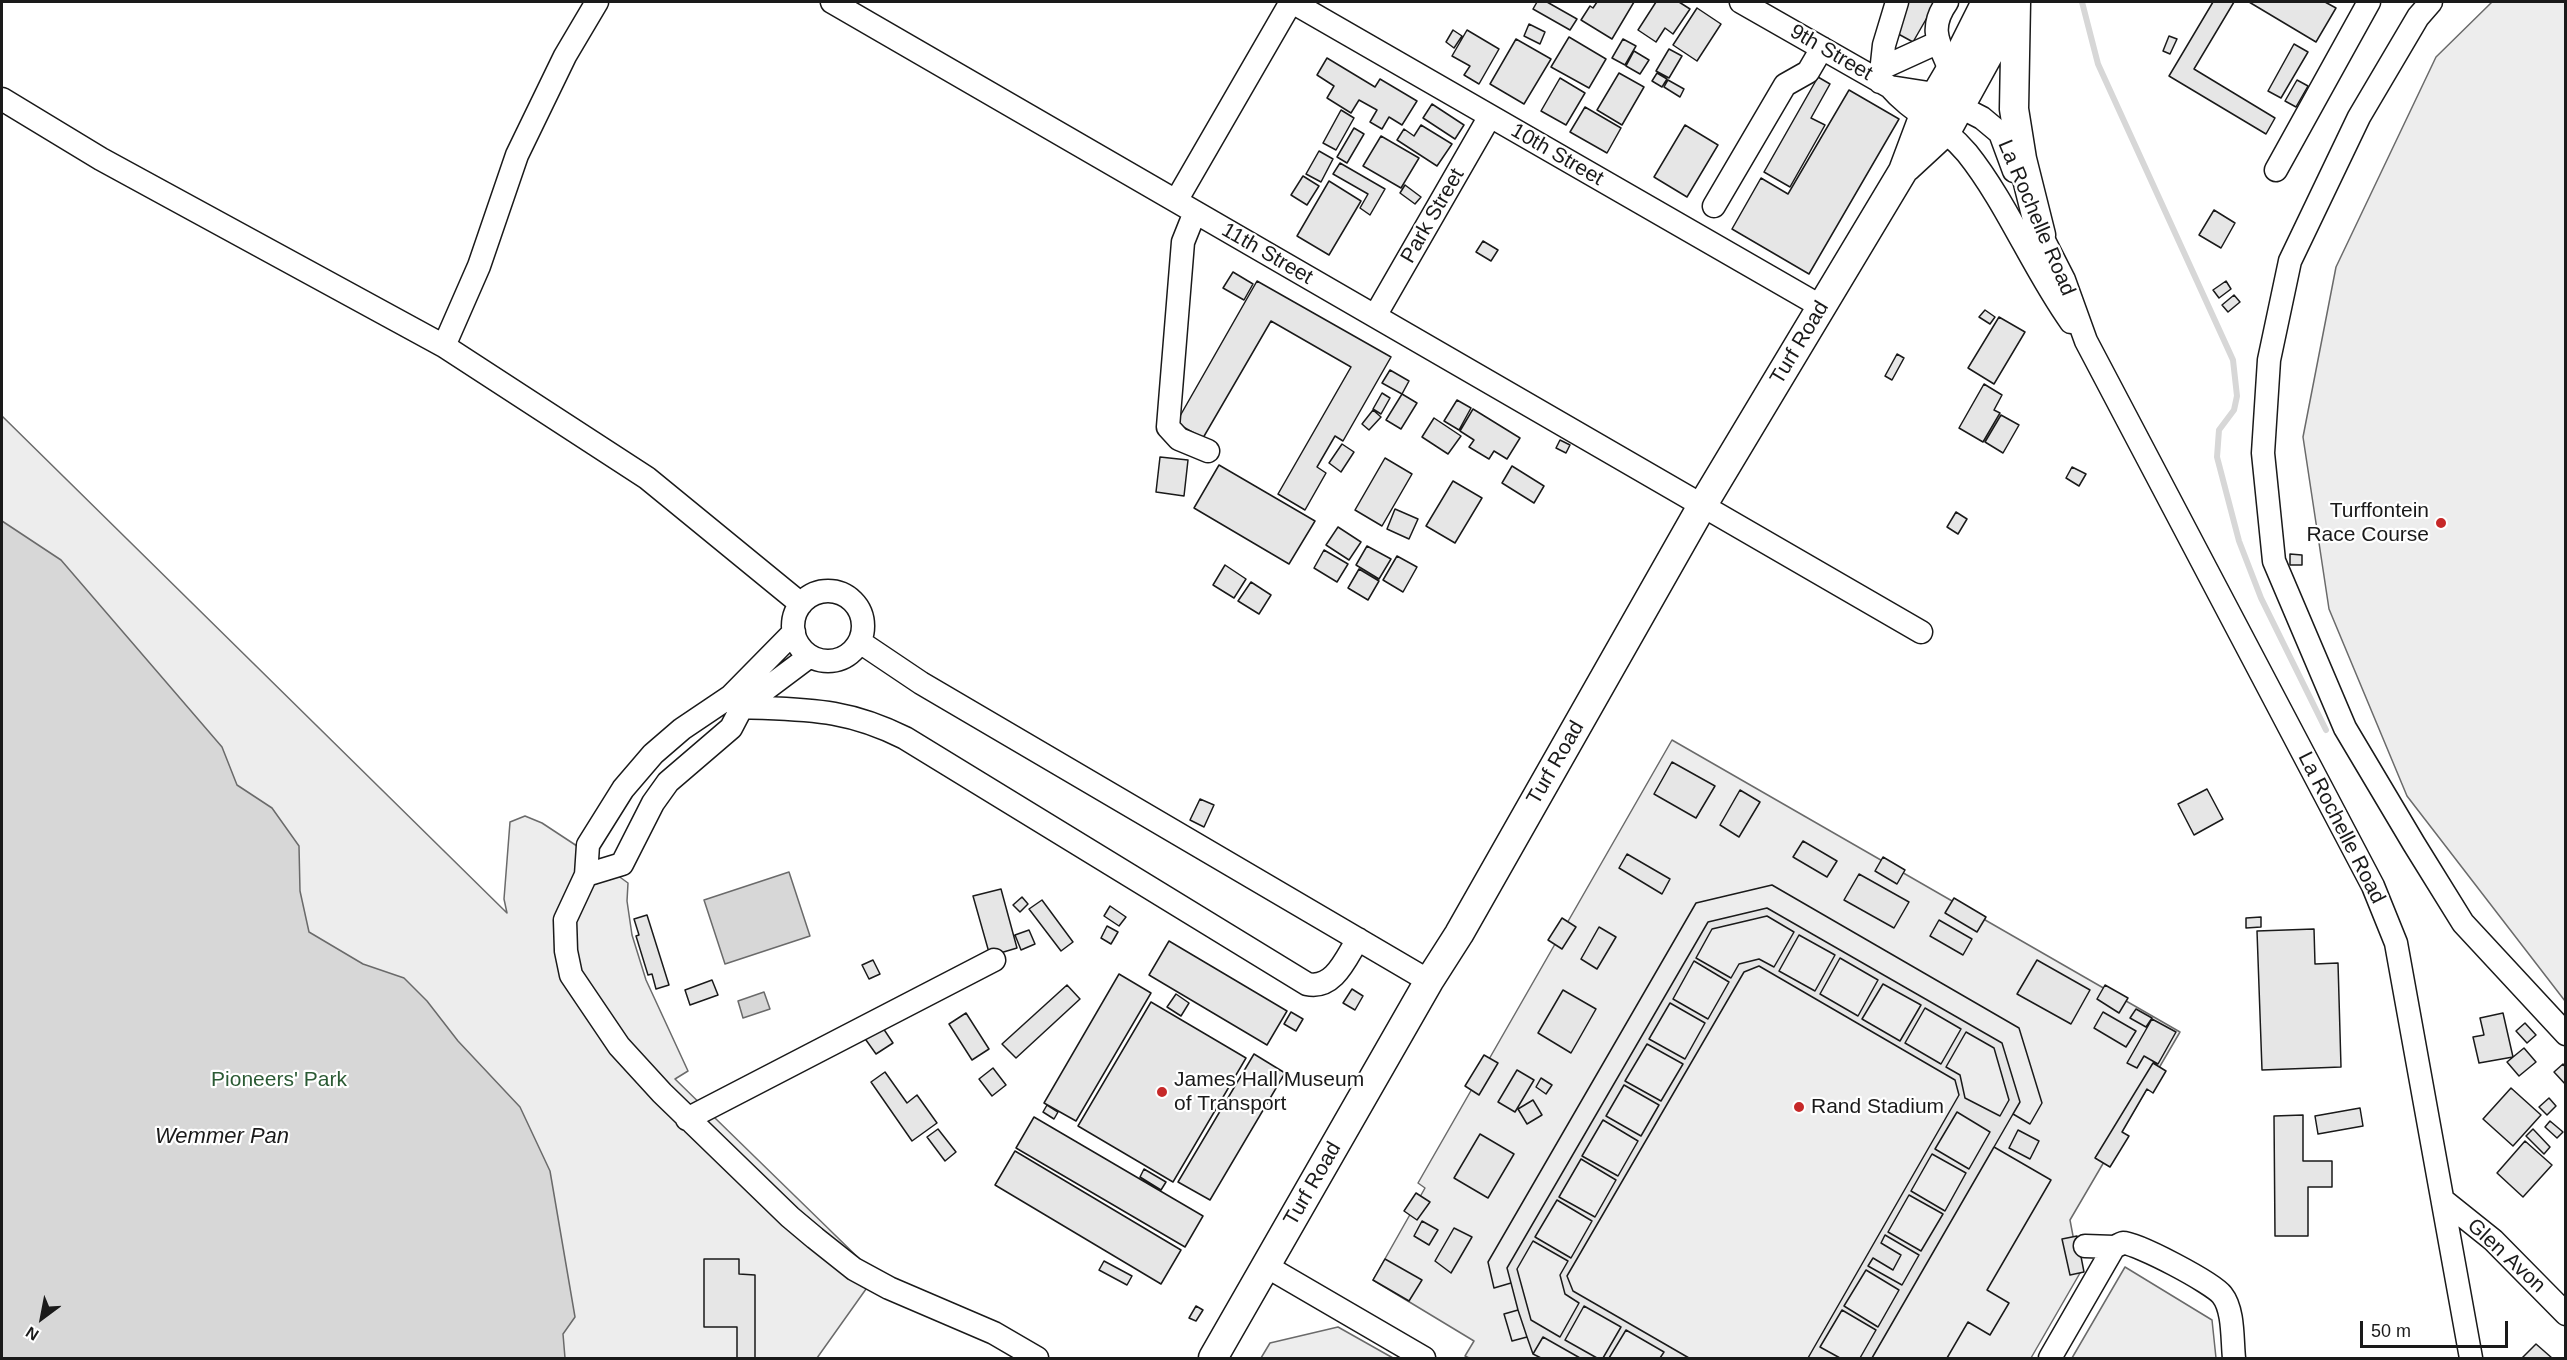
<!DOCTYPE html>
<style>
body{margin:0}
#map{position:relative;width:2567px;height:1360px;overflow:hidden;background:#fff;font-family:Helvetica,sans-serif}
canvas{display:block}
.frame{position:absolute;inset:0;border:3px solid #1a1a1a;pointer-events:none}
.north{position:absolute;left:12px;top:1288px;width:60px;height:60px;-webkit-text-stroke:4px #fff;paint-order:stroke;rotate:212deg;font-size:16px;font-weight:700;line-height:24px;text-align:center;color:#1a1a1a}
.north::after{content:'';display:block;margin:auto;width:21px;height:27px;background:#1a1a1a;clip-path:polygon(50% 0,100% 100%,50% 72%,0 100%)}
.scale{position:absolute;left:2360px;top:1321px;width:148px;height:27px;box-sizing:border-box;border:3px solid #1a1a1a;border-top:0;padding-left:8px;font-size:18px;line-height:21px;white-space:nowrap;color:#1a1a1a;-webkit-text-stroke:4px #fff;paint-order:stroke}
</style>
<div id="map">
<canvas width="2567" height="1360"></canvas>
<div class="frame"></div>
<div class="north">N</div>
<div class="scale">50 m</div>
</div>
<script>
const g = document.querySelector('canvas').getContext('2d');
g.lineJoin = 'round';
function fill(path, color) { g.fillStyle = color; g.fill(path, 'evenodd'); }
function strokePath(path, color, width, dash) { g.strokeStyle = color; g.lineWidth = width; g.lineCap = dash ? 'butt' : 'round'; g.setLineDash(dash || []); g.stroke(path); }
function label(font, color, halo, rows, align = 'center') {
  g.font = font + ' Helvetica,sans-serif'; g.lineWidth = 4.5; g.setLineDash([]); g.textBaseline = 'middle'; g.strokeStyle = halo; g.fillStyle = color; for (const [text, x, y, turn = 0] of rows) {
    g.save(); g.translate(x, y); g.rotate((+turn || 0) * Math.PI / 180); g.textAlign = isNaN(turn) ? turn : align; if (halo) g.strokeText(text, 0, 0); g.fillText(text, 0, 0); g.restore();
  }
}
const built = new Path2D(`
 M2492,2H2565V1001L2407,796L2329,609L2303,437L2336,267L2436,57Z
 M2,416L507,913L504,899L510,822L525,816L542,823L577,846L628,883L627,901L632,935L646,980L688,1071L675,1079L876,1275L817,1358H2Z
 M1672,740L2180,1032L2070,1220L2080,1273L2031,1358H1469L1465,1356L1474,1341L1373,1280L1425,1188L1418,1183Z
 M2125,1267L2212,1320L2216,1358H2072Z
 M1338,1327L1393,1358H1261L1270,1343Z`);
fill(built, '#ededed');
strokePath(built, '#6a6a6a', 1.5);
const water = new Path2D(`
 M2,521L61,560L222,747L237,785L272,808L299,846L300,891L309,932L363,964L404,978L427,1001L458,1041L520,1107L550,1171L575,1317L563,1334L565,1358H2Z
 M789,872L810,936L725,964L704,900Z
 M764,992L770,1009L743,1018L738,1001Z`);
fill(water, '#d7d7d7');
strokePath(water, '#6a6a6a', 1.5);
strokePath(new Path2D(`
 M2082,2L2098,64L2233,360L2237,396L2234,410L2219,430L2217,457L2239,541L2261,598L2326,730`), '#d7d7d7', 6);
const building = new Path2D(`
 M1537,2H1547L1577,19L1570,30L1533,9Z
 M1597,2H1634L1612,39L1581,20L1590,6L1593,8Z
 M1656,2H1679L1690,9L1673,34L1665,28L1656,42L1638,30Z
 M1908,2H1936L1913,42L1891,30Z
 M2213,2H2234L2194,69L2275,118L2266,134L2169,76Z
 M2249,2H2325L2336,8L2316,42Z
 M1697,8L1721,24L1697,61L1673,45Z
 M1529,24L1545,32L1540,44L1524,36Z
 M1453,30L1462,36L1454,48L1446,42Z
 M1467,30L1499,49L1479,84L1464,75L1470,66L1452,56Z
 M2169,36L2177,39L2170,54L2163,51Z
 M1569,37L1606,59L1589,88L1551,67Z
 M1516,39L1551,59L1524,104L1490,84Z
 M1623,39L1636,46L1625,65L1612,58Z
 M2294,44L2308,52L2281,98L2268,91Z
 M1669,49L1682,56L1669,78L1656,71Z
 M1634,51L1649,60L1640,74L1626,66Z
 M1327,58L1375,87L1380,79L1417,101L1402,125L1389,117L1382,129L1370,122L1377,110L1359,100L1351,113L1327,98L1334,86L1317,75Z
 M1619,73L1644,87L1622,125L1597,110Z
 M1657,73L1667,79L1662,87L1652,81Z
 M1818,77L1830,84L1811,118L1825,125L1790,187L1764,172Z
 M1560,78L1585,93L1566,125L1541,111Z
 M1668,80L1684,89L1680,97L1664,87Z
 M2297,80L2308,86L2296,107L2285,101Z
 M1849,90L1899,119L1809,274L1732,229L1761,178L1788,194Z
 M1432,104L1464,125L1455,139L1423,118Z
 M1585,107L1621,128L1607,153L1570,132Z
 M1341,110L1354,118L1336,150L1323,143Z
 M1421,125L1452,144L1437,166L1397,140L1404,129L1414,136Z
 M1685,125L1718,145L1687,197L1654,177Z
 M1354,128L1364,134L1347,163L1337,157Z
 M1381,136L1419,158L1401,188L1363,166Z
 M1319,151L1333,159L1321,182L1306,174Z
 M1340,163L1385,189L1370,215L1360,208L1368,194L1333,174Z
 M1303,176L1319,186L1307,205L1291,195Z
 M1329,181L1361,201L1329,255L1297,236Z
 M1405,185L1421,197L1415,204L1400,193Z
 M2214,210L2235,223L2221,248L2199,235Z
 M1483,241L1498,250L1491,261L1476,252Z
 M1233,272L1253,284L1244,300L1223,288Z
 M1257,281L1391,357L1343,441L1335,436L1317,467L1326,473L1305,510L1278,494L1351,367L1271,321L1203,438L1176,423Z
 M2226,281L2231,289L2219,298L2213,290Z
 M2234,295L2240,302L2228,312L2222,305Z
 M1985,310L1995,317L1990,324L1979,317Z
 M1999,317L2025,332L1994,384L1968,368Z
 M1897,354L1904,358L1892,380L1885,376Z
 M1390,370L1409,381L1402,394L1382,383Z
 M1984,384L2002,395L1994,410L2000,413L1983,442L1959,428Z
 M1382,393L1390,398L1381,414L1373,409Z
 M1402,394L1417,403L1401,429L1386,420Z
 M1457,400L1471,408L1459,430L1444,421Z
 M1473,409L1520,438L1507,459L1494,451L1489,459L1469,447L1474,440L1460,431Z
 M1373,410L1381,417L1369,430L1362,424Z
 M2001,415L2019,425L2003,453L1985,442Z
 M1434,418L1461,436L1448,454L1422,437Z
 M1560,440L1570,445L1566,453L1556,448Z
 M1342,444L1354,452L1341,472L1329,463Z
 M1160,457L1188,460L1184,496L1156,492Z
 M1385,458L1412,474L1382,526L1355,510Z
 M1219,465L1315,521L1289,564L1194,508Z
 M1512,466L1544,486L1534,503L1502,483Z
 M2072,467L2086,474L2079,486L2066,478Z
 M1453,481L1482,498L1455,543L1426,526Z
 M1395,509L1418,519L1409,539L1387,529Z
 M1956,512L1967,519L1958,534L1947,527Z
 M1338,527L1361,542L1349,560L1326,545Z
 M1367,546L1391,559L1379,579L1356,565Z
 M1324,550L1348,564L1337,582L1314,568Z
 M2290,554L2302,555V565H2290Z
 M1397,556L1417,567L1403,592L1383,580Z
 M1225,565L1246,579L1234,598L1213,585Z
 M1359,569L1379,581L1368,600L1348,588Z
 M1251,582L1271,595L1259,614L1238,601Z
 M1672,762L1715,786L1696,818L1654,794Z
 M2207,789L2223,819L2194,835L2178,804Z
 M1740,790L1760,802L1739,837L1720,825Z
 M1200,799L1214,805L1204,827L1190,820Z
 M1803,841L1837,861L1827,877L1793,857Z
 M1627,854L1670,879L1662,894L1619,868Z
 M1883,857L1905,870L1897,884L1875,871Z
 M1859,874L1909,902L1894,928L1844,900Z
 M1772,885L2019,1028L2042,1103L2030,1124L2013,1114L1994,1147L2051,1180L1987,1290L2009,1303L1990,1335L1968,1322L1947,1358H1808L1959,1095L1955,1080L1759,966L1744,972L1567,1276L1573,1291L1689,1358H1541L1533,1354L1527,1337L1512,1341L1504,1314L1518,1310L1511,1283L1494,1288L1488,1262L1696,903Z
 M1772,885L2019,1028L2042,1103L2030,1124L2013,1114L2020,1102L2002,1043L1767,908L1708,922L1507,1268L1511,1283L1494,1288L1488,1262L1696,903Z
 M1001,889L1017,948L990,956L973,896Z
 M1022,897L1028,904L1020,912L1013,905Z
 M1954,898L1986,917L1977,932L1945,913Z
 M1042,900L1073,942L1061,951L1029,909Z
 M1110,906L1126,917L1119,926L1104,916Z
 M647,915L669,985L656,989L652,974L648,975L636,936L639,935L634,919Z
 M1767,916L1794,932L1774,967L1759,959L1739,964L1731,978L1696,958L1712,929Z
 M2261,917V927L2246,928V918Z
 M1562,918L1576,927L1562,949L1548,940Z
 M1939,920L1972,939L1963,955L1930,936Z
 M1107,926L1118,932L1111,944L1101,938Z
 M1599,927L1616,937L1597,969L1581,959Z
 M2314,929L2315,964L2338,963L2341,1067L2262,1070L2257,931Z
 M1029,930L1035,944L1021,950L1015,935Z
 M1799,935L1835,955L1815,991L1779,971Z
 M1169,941L1287,1011L1267,1045L1149,975Z
 M1840,958L1878,980L1858,1016L1820,994Z
 M873,960L880,974L869,979L862,965Z
 M2037,960L2090,990L2071,1024L2017,994Z
 M1694,961L1729,982L1708,1019L1673,999Z
 M1119,974L1151,993L1076,1121L1044,1103Z
 M712,980L718,995L690,1005L685,990Z
 M1883,984L1921,1005L1900,1041L1862,1019Z
 M1067,985L1080,999L1016,1058L1002,1044Z
 M2105,985L2128,998L2119,1013L2097,999Z
 M1352,989L1363,996L1355,1010L1343,1003Z
 M1563,990L1596,1009L1571,1053L1538,1033Z
 M1176,994L1189,1003L1181,1016L1167,1007Z
 M1151,1002L1246,1058L1173,1182L1078,1126Z
 M1670,1003L1705,1023L1685,1059L1649,1039Z
 M1925,1008L1961,1029L1941,1064L1905,1043Z
 M2136,1009L2152,1018L2146,1027L2130,1018Z
 M1291,1012L1303,1019L1296,1031L1284,1024Z
 M2103,1012L2136,1031L2126,1047L2094,1028Z
 M966,1013L989,1049L972,1060L949,1024Z
 M2503,1013L2513,1057L2479,1063L2473,1037L2484,1035L2480,1018Z
 M2152,1019L2176,1032L2158,1064L2144,1056L2137,1068L2127,1063Z
 M879,1022L893,1043L876,1054L861,1033Z
 M2525,1023L2536,1035L2527,1043L2516,1031Z
 M1966,1032L1994,1048L2009,1100L2000,1116L1965,1098L1960,1075L1946,1067Z
 M1647,1044L1683,1064L1661,1101L1625,1081Z
 M2524,1048L2536,1062L2519,1076L2507,1062Z
 M1254,1054L1285,1073L1210,1200L1178,1182Z
 M1484,1055L1498,1063L1479,1095L1465,1086Z
 M2153,1063L2166,1071L2153,1093L2147,1089L2122,1132L2129,1136L2110,1167L2095,1158Z
 M2563,1064L2566,1068V1085L2554,1072Z
 M993,1068L1006,1085L992,1096L979,1079Z
 M1517,1070L1534,1080L1515,1112L1498,1102Z
 M885,1072L907,1103L917,1095L937,1123L912,1141L871,1082Z
 M1541,1078L1552,1085L1546,1094L1536,1087Z
 M1624,1085L1659,1105L1641,1136L1606,1116Z
 M2511,1088L2541,1115L2513,1146L2483,1119Z
 M2549,1098L2556,1106L2547,1115L2539,1107Z
 M1533,1100L1542,1115L1527,1124L1518,1109Z
 M1047,1105L1058,1112L1054,1119L1043,1112Z
 M2360,1108L2363,1126L2318,1134L2315,1116Z
 M1957,1112L1990,1132L1969,1169L1935,1149Z
 M2303,1115V1161H2332V1187H2308V1236H2275L2274,1116Z
 M1034,1117L1203,1216L1185,1247L1016,1148Z
 M1603,1120L1638,1141L1618,1176L1582,1156Z
 M2550,1121L2563,1132L2557,1138L2545,1127Z
 M938,1129L956,1152L945,1161L927,1137Z
 M2533,1129L2550,1147L2544,1154L2526,1136Z
 M2018,1130L2039,1141L2030,1159L2009,1148Z
 M1480,1134L1514,1154L1488,1198L1454,1178Z
 M2525,1141L2552,1165L2523,1197L2497,1173Z
 M1994,1147L2051,1180L1987,1290L2009,1303L1990,1335L1968,1322L1947,1358H1872Z
 M1015,1151L1181,1250L1161,1284L995,1185Z
 M1932,1154L1966,1173L1945,1211L1911,1191Z
 M1581,1159L1616,1180L1595,1217L1559,1197Z
 M1144,1169L1166,1182L1161,1190L1140,1177Z
 M1416,1193L1430,1202L1417,1220L1404,1211Z
 M1909,1195L1943,1214L1921,1251L1888,1232Z
 M1557,1200L1592,1221L1571,1258L1535,1237Z
 M1422,1221L1438,1230L1429,1245L1414,1236Z
 M1454,1228L1472,1237L1451,1273L1435,1261Z
 M1885,1235L1919,1255L1902,1285L1868,1266L1873,1258L1893,1270L1901,1255L1881,1243Z
 M2077,1236L2084,1272L2070,1275L2062,1239Z
 M1533,1241L1568,1261L1560,1275L1565,1294L1579,1303L1560,1337L1531,1320L1517,1269Z
 M704,1259H739V1274L755,1275V1358H737V1327H704Z
 M1385,1259L1422,1280L1409,1301L1373,1280Z
 M1104,1261L1132,1276L1127,1285L1099,1270Z
 M1866,1270L1899,1290L1878,1327L1844,1306Z
 M1196,1306L1203,1310L1196,1321L1189,1318Z
 M1584,1306L1621,1327L1603,1358H1597L1565,1340Z
 M1518,1310L1527,1337L1512,1341L1504,1314Z
 M1842,1310L1876,1330L1860,1358H1840L1820,1347Z
 M1626,1330L1664,1352L1660,1358H1609Z
 M1543,1337L1580,1358H1541L1533,1354Z
 M2536,1344L2552,1358H2522Z`);
fill(building, '#e6e6e6');
strokePath(building, '#1a1a1a', 1.5);
const minor = new Path2D(`
 M832,2L1921,632
 M1292,2L1822,307
 M1741,2L1890,87L1935,94L1982,118L2000,133L2014,171
 M1947,2C1928,29 1939,43 1950,70
 M2431,2L2418,17L2359,117L2290,261L2269,360L2263,453L2274,561L2345,728L2414,844L2463,923L2566,1034
 M1882,68L1939,42
 M1880,82L1884,45L1897,2
 M1890,87C1912,113 1943,124 1967,153C2007,203 2033,269 2071,322
 M2,99L101,159L444,346L647,478L801,604
 M2276,170L2369,2
 M1176,201L1291,2
 M1714,206L1785,85L1808,72L1822,48
 M1195,212L1183,242L1168,427L1179,439L1208,451
 M2034,221L2064,280L2086,341L2373,886L2396,943L2471,1358
 M1375,316L1490,116
 M444,346L479,266L517,155L565,56L597,2
 M793 626a35 35 0 1 1 70 0a35 35 0 1 1-70 0Z
 M794,632L731,696L682,729L653,754L623,789L588,845L586,875L565,920L566,951L571,975L619,1046L662,1093L790,1217L815,1238L854,1269L889,1288L994,1333L1037,1358
 M860,642L921,683L1429,981
 M731,696L742,707C807,710 845,708 905,738L1307,984C1334,990 1346,958 1358,939
 M586,875L622,864L653,803L668,782L731,728L742,707L810,656
 M687,1119L994,960
 M2443,1200L2493,1240L2566,1314
 M2085,1246L2114,1247
 M1266,1266L1424,1358
 M2050,1358L2114,1247C2117,1246 2120,1244 2123,1243C2137,1243 2213,1283 2222,1295C2234,1310 2232,1340 2234,1358`);
const major = new Path2D(`
 M2016,2L2014,109L2022,159L2041,235
 M1907,167L1947,130L1996,41L2011,6
 M1213,1358L1429,981L1459,934L1702,506L1903,171L1924,115L1961,52L1986,2`);
strokePath(minor, '#1a1a1a', 25);
strokePath(major, '#1a1a1a', 31);
strokePath(minor, '#fff', 22);
strokePath(major, '#fff', 28);
for (const [x, y, r, color] of [
 [2441,523,6,"#c62828"],
 [1162,1092,6,"#c62828"],
 [1799,1107,6,"#c62828"]
]) { const dot = new Path2D(); dot.arc(x, y, r, 0, 2 * Math.PI); g.fillStyle = color; g.fill(dot); strokePath(dot, '#fff', 2); }
label('21px', '#1a1a1a', '#fff', [
 ["9th Street",1831,53,30],
 ["10th Street",1557,155,30],
 ["Park Street",1433,216,-60],
 ["La Rochelle Road",2036,218,67],
 ["11th Street",1267,254,30],
 ["Turf Road",1800,343,-59],
 ["Turf Road",1556,763,-60],
 ["La Rochelle Road",2341,828,63],
 ["Turf Road",1313,1184,-60],
 ["Glen Avon",2506,1256,43]
]);
label('21px', '#1a1a1a', '#fff', [
 ["Turffontein",2429,511,"right"],
 ["Race Course",2429,535,"right"],
 ["James Hall Museum",1174,1080],
 ["of Transport",1174,1104],
 ["Rand Stadium",1811,1107]
], 'left');
label('21px', '#2b5a34', '#fff', [
 ["Pioneers' Park",279,1080]
]);
label('italic 22px', '#1a1a1a', '#fff', [
 ["Wemmer Pan",222,1137]
]);
</script>
